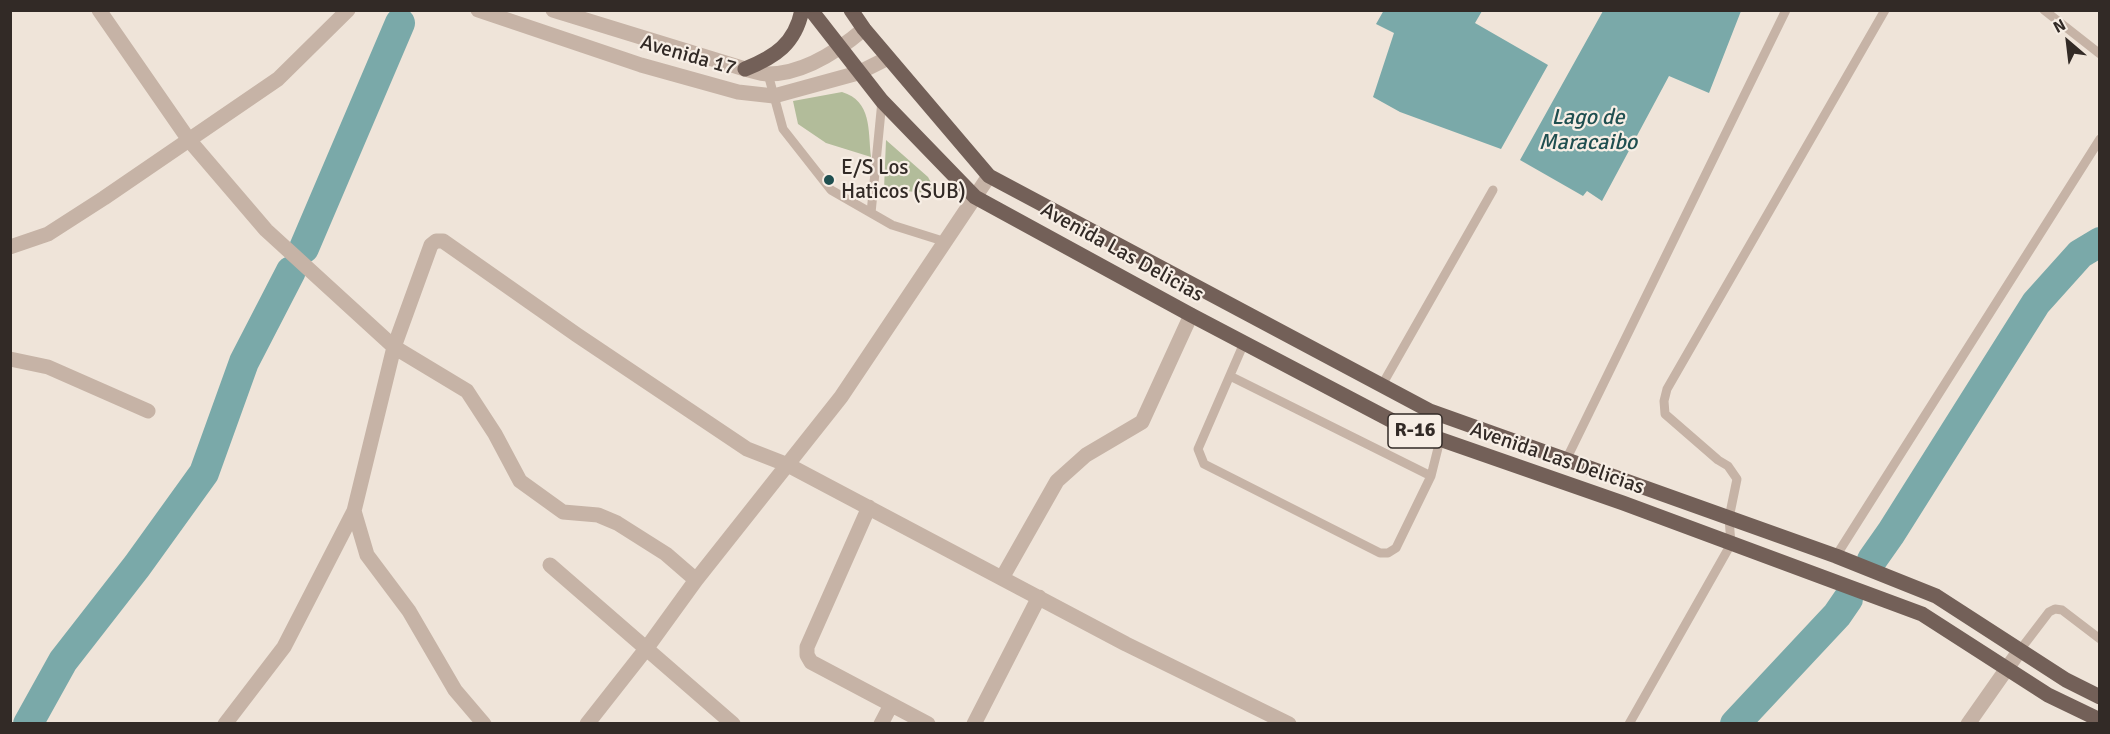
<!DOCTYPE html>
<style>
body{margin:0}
#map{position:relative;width:2110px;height:734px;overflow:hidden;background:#efe4d9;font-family:Signika,sans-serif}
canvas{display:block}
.frame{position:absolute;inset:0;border:12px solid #322a26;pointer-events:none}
.north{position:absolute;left:2038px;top:12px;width:60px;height:60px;-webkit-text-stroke:4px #f7eee5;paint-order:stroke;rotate:332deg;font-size:16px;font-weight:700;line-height:24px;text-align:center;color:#322a26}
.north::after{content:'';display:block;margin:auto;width:21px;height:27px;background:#322a26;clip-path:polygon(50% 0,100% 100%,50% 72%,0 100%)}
</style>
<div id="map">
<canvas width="2110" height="734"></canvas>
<div class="frame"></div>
<div class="north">N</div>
</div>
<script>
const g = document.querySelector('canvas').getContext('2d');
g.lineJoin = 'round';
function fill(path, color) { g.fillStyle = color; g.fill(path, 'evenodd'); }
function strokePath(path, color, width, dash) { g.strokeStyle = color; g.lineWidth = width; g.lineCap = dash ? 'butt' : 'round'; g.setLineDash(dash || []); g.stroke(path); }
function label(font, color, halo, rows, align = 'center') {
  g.font = font + ' Signika,sans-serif'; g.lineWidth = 4.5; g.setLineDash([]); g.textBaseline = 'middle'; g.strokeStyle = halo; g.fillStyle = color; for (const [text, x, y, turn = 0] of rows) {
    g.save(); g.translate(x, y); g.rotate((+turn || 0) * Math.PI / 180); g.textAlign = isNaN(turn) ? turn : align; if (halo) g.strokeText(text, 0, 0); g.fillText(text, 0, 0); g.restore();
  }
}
fill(new Path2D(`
 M842,92C872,101 868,130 871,157L826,143L798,124L793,101Z
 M886,140L928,177L937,194L884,189Z`), '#b2bc9a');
fill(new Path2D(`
 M1384,10L1482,11L1475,23L1548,65L1501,149L1400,112L1373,97L1394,33L1376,24Z
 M1603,11H1741L1709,93L1669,76L1602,201L1587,191L1583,196L1520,160Z`), '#7aa9a9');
strokePath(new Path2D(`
 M304,248L400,23
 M1872,560L1891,533L2036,303L2080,254L2100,242
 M28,724L63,661L137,566L204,473L244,362L291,271
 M1735,724L1837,615L1848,599`), '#7aa9a9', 30);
strokePath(new Path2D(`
 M2044,10L2100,54
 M768,74L783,129L831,190L892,225L946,242
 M871,213L882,101
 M1244,343L1198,449L1204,464L1380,553H1388L1396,548L1431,476L1440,440
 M1230,376L1431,476
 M1382,385L1493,190
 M1566,460L1786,10
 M1836,556L2100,139
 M2020,650L2049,612L2055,609L2062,610L2100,639
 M1629,724L1731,544L1729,518L1737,479L1728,466L1718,460L1665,414L1664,401L1667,389L1885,10`), '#c6b3a6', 9);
strokePath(new Path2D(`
 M99,10L189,140L266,230L394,347L467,391L495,434L520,481L563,512L598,515L617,523L666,554L696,580
 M478,10L641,65L738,92L774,96L858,73L888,58
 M553,10L745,69C753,71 761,74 768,74C804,74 838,51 864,29
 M10,247L48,234L104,198L278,79L348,10
 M10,359L48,367L148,411
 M869,507L807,647V655L811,662L928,724
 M354,511L367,555L409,611L455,690L484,724
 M550,565L733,724
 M1002,578L1057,481L1086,455L1142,422L1191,315
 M225,724L284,647L354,511L394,347L431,245L436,241H443L577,335L747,449L788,465L1126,644L1289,724
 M587,724L646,649L696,580L841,397L989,176
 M881,724L891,705
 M974,724L1039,597
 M1968,724L2020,650`), '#c6b3a6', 15);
strokePath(new Path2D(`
 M811,10L882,101L975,197L1191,315L1402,426L1623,503L1922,614L2048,695L2100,720
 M851,10L864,29L989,176L1430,411L1836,556L1936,596L2066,680L2100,697
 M745,69C775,57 795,44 802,10`), '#736058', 15);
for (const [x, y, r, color] of [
 [829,180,6,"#1f4f50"]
]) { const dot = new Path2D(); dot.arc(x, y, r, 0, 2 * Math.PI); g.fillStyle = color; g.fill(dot); strokePath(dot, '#f7eee5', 2); }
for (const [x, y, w] of [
 [1415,431,54]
]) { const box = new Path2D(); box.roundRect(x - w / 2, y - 17, w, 34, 4.5); g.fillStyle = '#f7eee5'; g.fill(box); strokePath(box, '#322a26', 1.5); }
label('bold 20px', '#322a26', null, [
 ["R-16",1415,431]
]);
label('21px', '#322a26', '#f7eee5', [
 ["Avenida 17",688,56,16],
 ["Avenida Las Delicias",1122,253,29],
 ["Avenida Las Delicias",1557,459,19]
]);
label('21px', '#322a26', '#f7eee5', [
 ["E/S Los",841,168],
 ["Haticos (SUB)",841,192]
], 'left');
label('italic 22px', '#1f4f50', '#f7eee5', [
 ["Lago de",1588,118],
 ["Maracaibo",1588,143]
]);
</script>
